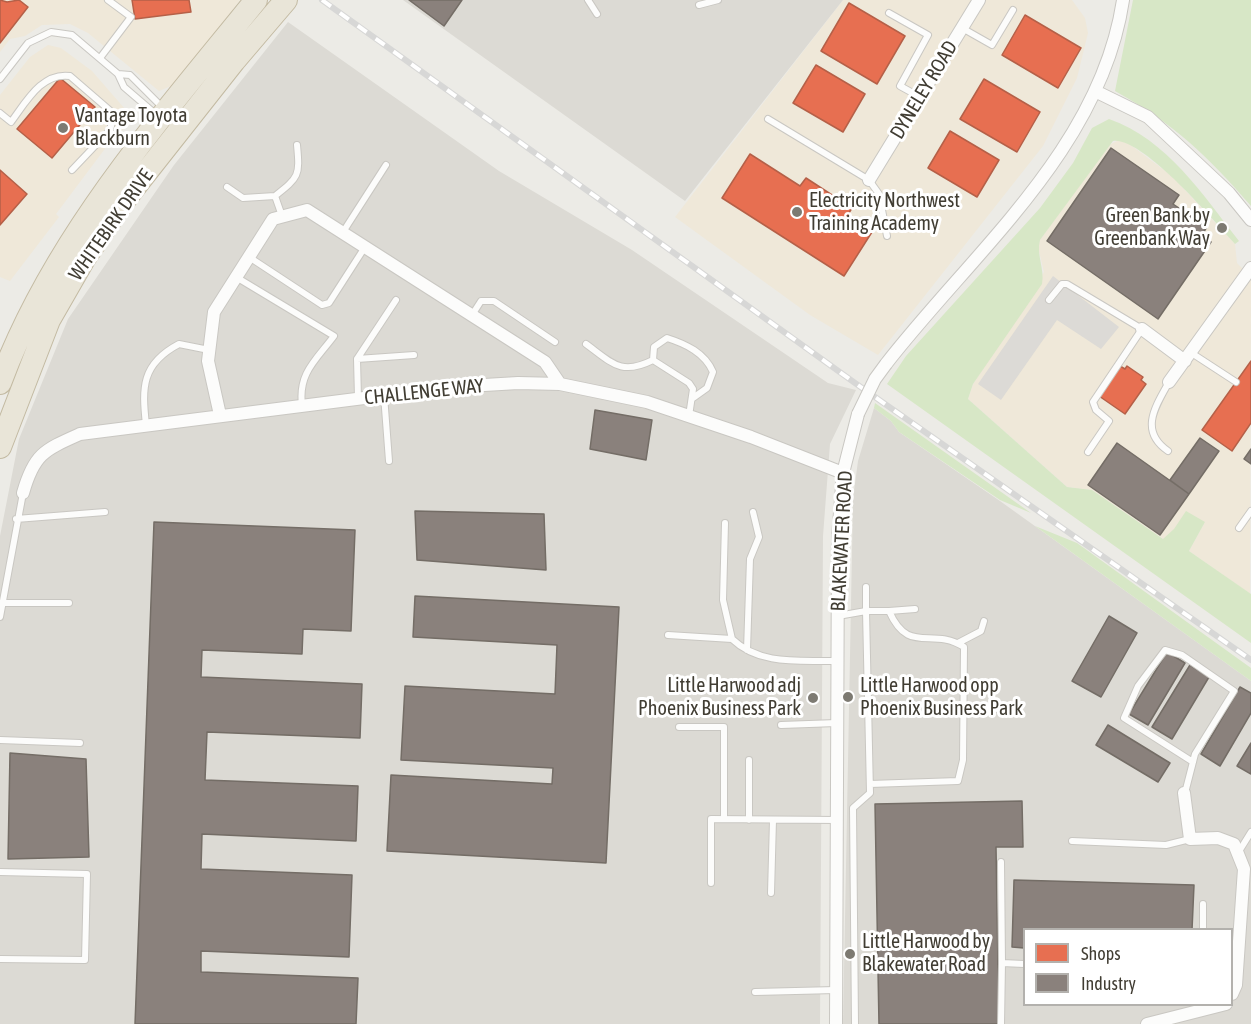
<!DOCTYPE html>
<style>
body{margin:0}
#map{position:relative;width:1251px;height:1024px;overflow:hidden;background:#ecebe6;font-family:"Asap Condensed",sans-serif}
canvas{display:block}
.legend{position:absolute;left:1023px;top:928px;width:210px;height:78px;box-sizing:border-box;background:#fff;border:2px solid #b3b1ad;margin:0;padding:8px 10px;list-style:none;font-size:18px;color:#413d33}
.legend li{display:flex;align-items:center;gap:12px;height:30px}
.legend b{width:30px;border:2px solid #b3b1ad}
</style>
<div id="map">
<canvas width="1251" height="1024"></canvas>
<ul class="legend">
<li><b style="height:16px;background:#e76f51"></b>Shops</li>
<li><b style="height:16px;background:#8a817c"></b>Industry</li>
</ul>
</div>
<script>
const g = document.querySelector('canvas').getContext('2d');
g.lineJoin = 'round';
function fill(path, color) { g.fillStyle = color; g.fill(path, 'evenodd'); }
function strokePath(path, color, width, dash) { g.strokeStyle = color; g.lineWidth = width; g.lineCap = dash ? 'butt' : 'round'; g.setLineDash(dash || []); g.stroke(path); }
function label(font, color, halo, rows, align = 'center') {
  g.font = font + ' "Asap Condensed",sans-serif'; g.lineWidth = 6; g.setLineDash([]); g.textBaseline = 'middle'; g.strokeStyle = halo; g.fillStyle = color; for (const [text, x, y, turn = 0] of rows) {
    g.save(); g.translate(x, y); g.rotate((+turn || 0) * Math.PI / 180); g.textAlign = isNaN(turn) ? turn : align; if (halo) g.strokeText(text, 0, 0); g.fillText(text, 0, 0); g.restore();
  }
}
fill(new Path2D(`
 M0,0H240L176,84L159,91L88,33L70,24L42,25L25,36L10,39L0,52Z
 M843,0H1072L1085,18L1088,33L1077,78L1043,146L878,355L810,315L675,217Z
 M48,45L61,48L92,71L125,109L129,115L128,124L107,146L56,214L59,217L10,281L0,277V95L30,57Z
 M1119,140L1128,143L1172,176L1235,244L1237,263L1251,277L1250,594L1189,551L1205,522L1175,547L1092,490L1067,487L968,399L973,384L1044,272L1038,247L1040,240L1107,146Z`), '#efe8d9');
fill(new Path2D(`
 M403,0H843L685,201Z
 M288,22L499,171L632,250L828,383L856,390L830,444L823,536L820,1024H0V536L19,439L68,319L174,165Z
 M874,408L891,421L899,432L1000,501L1251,681V1024H843L853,498L858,461ZM1024,930H1232V1004H1024Z`), '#dcdad4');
fill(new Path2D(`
 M1133,0H1251V206C1207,155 1174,124 1115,91Z
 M1109,119C1168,140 1202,194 1239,241L1235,244C1214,221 1143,137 1113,141L1040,240C1036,255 1045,269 1042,284L973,384L968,399L1067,487L1092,490L1163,539L1174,529L1186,511L1205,522L1189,551L1251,594V643L887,384L906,356L1040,208L1073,163L1092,128Z
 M875,403L1031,513L1000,500L899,432L891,421L874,408Z
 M1035,526L1077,543L1251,668V681Z`), '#d7e7c6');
fill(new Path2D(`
 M1053,276L1119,327L1101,349L1057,320L1001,400L978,384Z`), '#dcdad6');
const shops = new Path2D(`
 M0,0L7,2L19,0L28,7L0,43Z
 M132,0H189L191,12L135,19Z
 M849,3L905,36L877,84L821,51Z
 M1025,15L1081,48L1058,88L1002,55Z
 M816,65L865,94L843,132L793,103Z
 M60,78L95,107L52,158L17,129Z
 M984,79L1040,112L1017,152L960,119Z
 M950,131L999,160L977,197L928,168Z
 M750,154L800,186L806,178L852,208L847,216L872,232L844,276L722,198Z
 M0,170L27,194L0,225Z
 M1251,361V423L1232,451L1202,430Z
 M1120,366L1125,369L1127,366L1143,377L1141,380L1146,384L1125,414L1099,396Z`);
fill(shops, '#e76f51');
strokePath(shops, '#b56048', 1.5);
const industry = new Path2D(`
 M409,0H462L444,26Z
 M1111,148L1179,195L1173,204L1207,227L1201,236L1211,242L1158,319L1047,241Z
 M595,410L652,420L646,460L590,449Z
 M1200,438L1219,451L1189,494L1170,480Z
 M1117,443L1189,494L1160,535L1088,485Z
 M1251,449V464L1244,459Z
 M415,511L544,514L546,570L417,560Z
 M154,522L355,530L351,631L303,629L302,654L202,650L201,677L362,684L360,738L207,732L205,780L358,786L356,841L202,834L201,869L352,875L349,957L201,951V972L358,978L356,1024H135Z
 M415,596L619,607L606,863L387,851L391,775L552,784L553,768L401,760L405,686L555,694L557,645L413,637Z
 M1109,616L1137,633L1101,697L1072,681Z
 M1167,652L1185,663L1148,725L1129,714Z
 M1190,665L1209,677L1172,739L1152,727Z
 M1240,687L1251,693V713L1220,766L1201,754Z
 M1108,725L1170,763L1158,782L1096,745Z
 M1251,743V774L1237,766Z
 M10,753L86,759L89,857L8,859Z
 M1022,801L1023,847H996L999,1024H879L875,804Z
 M1014,880L1194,885L1192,930H1024V948L1012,947Z`);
fill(industry, '#8a817c');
strokePath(industry, '#746d66', 1.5);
const lane = new Path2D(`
 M588,0L597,14
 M699,5L718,0
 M889,13L928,35L900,86L920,97
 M962,28L992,45L1013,10
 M100,58L131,17L108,0
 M118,74L130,75L162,107
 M0,79L28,43L51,32L72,35L118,74L124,87L152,111L160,113
 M0,113L11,122C26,102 42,72 70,76L114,114L110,130L72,170
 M768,119L869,180L879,194L887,236
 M227,187L243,198L275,196
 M282,216L275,196C299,177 300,176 297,145
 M343,232L386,165
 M249,257L322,305L329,303L365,247
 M236,277L334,336C316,360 298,373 302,405
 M1049,300L1062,284H1067L1142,329L1093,402L1096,410L1109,421L1088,452
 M472,315L481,301H494L555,342
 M586,344C612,363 621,376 653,360
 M1190,352L1236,382
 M357,359L414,355
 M653,360L654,347L667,338C686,344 705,353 713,372L707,388L693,398
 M653,360L689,383L693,389L689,416
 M384,395L389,461
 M358,398L357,359L396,300
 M146,425C142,388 141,364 179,344L209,350
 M1168,451C1139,431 1155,407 1169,382
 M16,519L105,512
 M725,523L723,600L732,639
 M1239,528L1251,511
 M866,587V611H889C909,656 931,626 964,647L963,760L958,781L870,784
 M2,603H69
 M889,611L915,609
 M838,616L866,611L870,793L853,808L855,1024
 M0,617L23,493
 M668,635L732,639C760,666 801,660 837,661
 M958,643L981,631L984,621
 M747,650L750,559L759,537L753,512
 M964,710L1018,708
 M781,725L837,723
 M679,727H724V819
 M0,740L80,743
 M1185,793L1195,754L1234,691L1182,655L1165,650L1138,686L1124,718L1193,762
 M749,820V760
 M1072,841L1166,845L1190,839
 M1238,853L1251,832
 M1001,862L1002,963
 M0,872L87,874L85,960L0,959
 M711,883V819L838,820
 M771,893L773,820
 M1203,930V904
 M755,992L836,990
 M1001,1024L1002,963L1024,964`);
const street = new Path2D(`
 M1095,91L1148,117L1229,193L1251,220
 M869,180L979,0
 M1142,329L1185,361
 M886,364C973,252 1101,148 1123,0
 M1169,382L1251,268
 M220,415L208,361L214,312L273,219L307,210L545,362L560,384
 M23,493C34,454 44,450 80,434L451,387L518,383L560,384L647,402L751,437L843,473
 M1184,793L1190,839L1218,838L1234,844L1244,869L1236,985L1232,994
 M836,1024L838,538L843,473L858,414
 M1147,1024L1226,1004`);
const highway = new Path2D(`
 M0,383C54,237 160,119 256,0
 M0,447L49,320L84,259L122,203L234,61L286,0`);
strokePath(lane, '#c9c7c2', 8);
strokePath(street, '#c9c7c2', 14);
strokePath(highway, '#c3baa2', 24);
strokePath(lane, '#fcfcfb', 6);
strokePath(street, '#fcfcfb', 12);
strokePath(highway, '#e9e5d8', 22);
const rail = new Path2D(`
 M322,0L855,383L1251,660`);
strokePath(rail, '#d7d7d6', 6);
strokePath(rail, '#fff', 4, [11]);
const streetBridge = new Path2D(`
 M858,414L875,379L886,364`);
strokePath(streetBridge, '#c9c7c2', 14, []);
strokePath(streetBridge, '#fcfcfb', 12);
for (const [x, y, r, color] of [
 [63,128,6,"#7d7a72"],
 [797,212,6,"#7d7a72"],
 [1222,228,6,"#7d7a72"],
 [848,697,6,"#7d7a72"],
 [813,698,6,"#7d7a72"],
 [850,954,6,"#7d7a72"]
]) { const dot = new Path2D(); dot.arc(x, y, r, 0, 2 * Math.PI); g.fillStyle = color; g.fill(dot); strokePath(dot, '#fff', 2); }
label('20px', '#413d33', '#fff', [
 ["DYNELEY ROAD",924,90,-59],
 ["WHITEBIRK DRIVE",111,225,-55],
 ["CHALLENGE WAY",424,392,-6],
 ["BLAKEWATER ROAD",842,541,-87]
]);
label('20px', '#413d33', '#fff', [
 ["Vantage Toyota",75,116],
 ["Blackburn",75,139],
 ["Electricity Northwest",809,201],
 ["Training Academy",809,224],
 ["Green Bank by",1210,216,"right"],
 ["Greenbank Way",1210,239,"right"],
 ["Little Harwood adj",801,686,"right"],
 ["Phoenix Business Park",801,709,"right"],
 ["Little Harwood opp",860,686],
 ["Phoenix Business Park",860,709],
 ["Little Harwood by",862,942],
 ["Blakewater Road",862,965]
], 'left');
</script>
